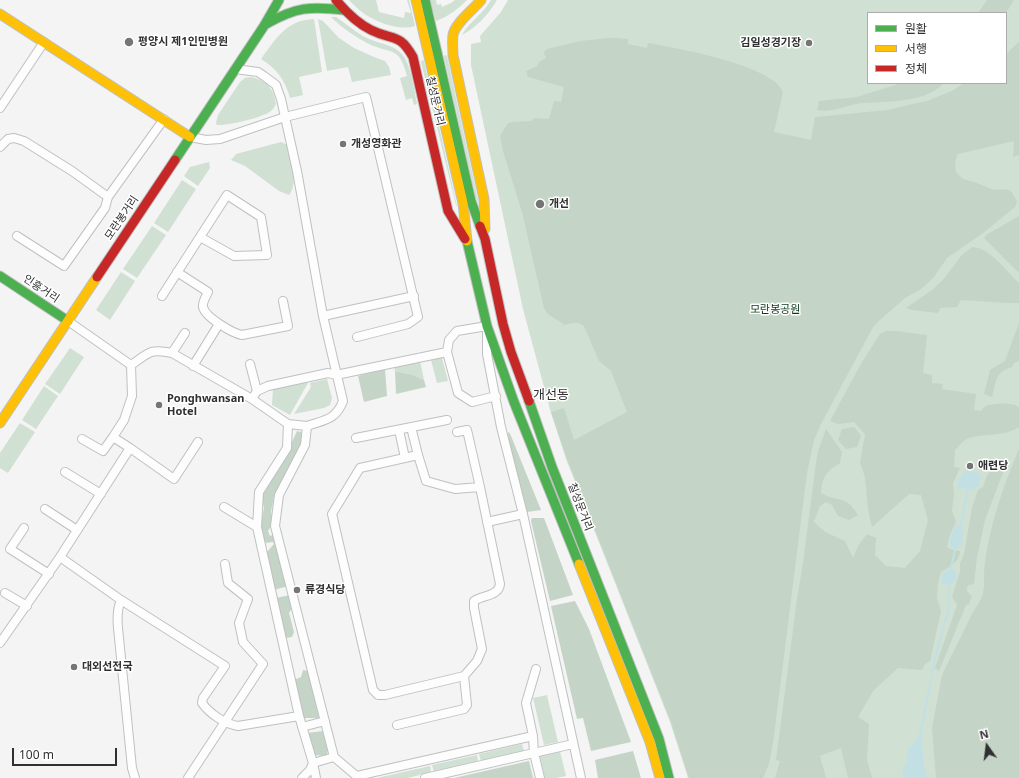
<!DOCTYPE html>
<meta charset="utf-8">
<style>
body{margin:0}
#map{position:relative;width:1019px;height:778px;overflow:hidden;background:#f4f4f4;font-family:"Noto Sans","Noto Sans KR",sans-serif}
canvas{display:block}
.legend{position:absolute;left:867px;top:12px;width:140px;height:72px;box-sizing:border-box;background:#fff;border:1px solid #acacad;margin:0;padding:5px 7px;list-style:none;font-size:12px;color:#303031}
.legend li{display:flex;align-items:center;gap:8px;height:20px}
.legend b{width:20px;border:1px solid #acacad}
.north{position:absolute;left:967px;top:726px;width:40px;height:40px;-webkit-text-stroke:3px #fff;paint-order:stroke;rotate:346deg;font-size:11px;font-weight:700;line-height:16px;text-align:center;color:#303031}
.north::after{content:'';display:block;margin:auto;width:14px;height:18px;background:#303031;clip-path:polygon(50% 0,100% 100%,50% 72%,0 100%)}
.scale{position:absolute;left:12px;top:748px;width:105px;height:18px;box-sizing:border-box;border:2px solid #303031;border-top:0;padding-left:5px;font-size:12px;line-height:14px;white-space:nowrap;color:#303031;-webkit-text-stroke:3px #fff;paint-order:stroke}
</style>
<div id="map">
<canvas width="1019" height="778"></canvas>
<ul class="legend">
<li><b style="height:5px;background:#4caf50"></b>원활</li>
<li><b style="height:5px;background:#ffc107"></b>서행</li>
<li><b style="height:5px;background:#c62828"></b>정체</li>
</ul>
<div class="north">N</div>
<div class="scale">100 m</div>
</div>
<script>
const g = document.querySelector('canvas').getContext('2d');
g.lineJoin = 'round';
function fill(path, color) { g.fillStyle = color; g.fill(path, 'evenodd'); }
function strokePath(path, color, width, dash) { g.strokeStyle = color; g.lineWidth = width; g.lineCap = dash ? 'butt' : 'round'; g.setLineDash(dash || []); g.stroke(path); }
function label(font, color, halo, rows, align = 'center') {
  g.font = font + ' "Noto Sans","Noto Sans KR",sans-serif'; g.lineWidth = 3; g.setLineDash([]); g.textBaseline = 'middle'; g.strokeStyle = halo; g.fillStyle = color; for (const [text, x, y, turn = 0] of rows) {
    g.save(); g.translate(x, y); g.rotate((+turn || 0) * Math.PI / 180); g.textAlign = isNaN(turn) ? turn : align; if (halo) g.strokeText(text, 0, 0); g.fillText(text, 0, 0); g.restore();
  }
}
fill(new Path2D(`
 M349,0H376L379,12L404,18L405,12L411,13L407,0H409L415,26C400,31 379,23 366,15C360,11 354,5 349,0Z
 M430,0H436L437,5L441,4L442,7L451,3L455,0H467C458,9 449,16 436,21Z
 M491,0H497C488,15 477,27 462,35C469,22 483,14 491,0Z
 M508,0H1019V778H688L670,722L566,459L551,413L523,309L471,65V44L481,42L480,36L501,12ZM868,13H1006V83H868Z
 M331,17H336C347,24 356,33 367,38C381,45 398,44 406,60C412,73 414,90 417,104L414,105L412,98L406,100L400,78L407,76C399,44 390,55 367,43C354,36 342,28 331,17Z
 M314,19L322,72L299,77L303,95L290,98C285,80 277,69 261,59C276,39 286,20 314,19Z
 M318,19L323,21L339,38L354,48L374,57L385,61L389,67L391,75L352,82L348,67L327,71Z
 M445,55L447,56L478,200L477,202L444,57Z
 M422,60L424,61L457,206L456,205L421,62Z
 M251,77C267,80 274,89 276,104C274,108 272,111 268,113C259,118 227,126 217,125L216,123L218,115L240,82L245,78Z
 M281,142L288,145C291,158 299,184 289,195L279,191L245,166L231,160L236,154Z
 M209,162L210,168L198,186L184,176L190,167Z
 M182,180L196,189L168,232L154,223Z
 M152,226L166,235L137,278L123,269Z
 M121,272L135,281L110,320L96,310Z
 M70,348L84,357L60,394L45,384Z
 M442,358L448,381L437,383L431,360Z
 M420,361L424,380L413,375L395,371L394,367Z
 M327,379L332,398L330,405L324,408L294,414L311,387L310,383Z
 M303,380L308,383L290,415L272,405L273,388Z
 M44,386L58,396L36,429L22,420Z
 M20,423L35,432L8,473L0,468V453Z
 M547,695L558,742L544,745L533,698Z
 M522,744L524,751L481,761L479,754Z
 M560,751L566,776L556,778H545L540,756Z
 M477,755L478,761L434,772L432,765Z
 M430,766L431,772L408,778H377Z`), '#d0e0d3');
fill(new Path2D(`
 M987,0H1014L1006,13H978Z
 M607,38H617L628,39V44L647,48L648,43C676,48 773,65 783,92L774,132L811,140L815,117L888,110L908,105L927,101L952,91L964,83H1006V54L1019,42V155L1013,157L1014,141L958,154L955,162L956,172L963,179L977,183L994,190L1006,189L1012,192L1017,202L1015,207L983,233L947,258L934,277L921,289L905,298L882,318L873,327L821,424L814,440L807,473L773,743L769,764L763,778H689L671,722L567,459L551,412L564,408L574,440L627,412L611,371L599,361L584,326C577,321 572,323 565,325L548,314L544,308L522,212L503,151L500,136L508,123L512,122L531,121L534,118L549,119L554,101L561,102L564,87L528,77L526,71L537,66L539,62L546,58L544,52L547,49L581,41Z
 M901,83H944C924,105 883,100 856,104C842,107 831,113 817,110L819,101L857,97Z
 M1019,216V273L984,238L988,234Z
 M972,247C991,248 1006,271 1019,283V303H1007L961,300L957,307L940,308L938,313L911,310L906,308L932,290L943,280L961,256Z
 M1019,323V361L1014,363L1012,367C994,373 997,380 992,397L984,394L990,370L1005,361Z
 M886,331H896L927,335L923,373L932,375V383L943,384L942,389L976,394L974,410L981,411C982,410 985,406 986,406C993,403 1013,402 1019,407V427C1004,437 986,433 969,438C964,439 959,446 955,450L954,467L960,468L953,483L954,495L952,511L956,522L950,535L947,547L953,550L960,551C960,562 949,567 941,572L938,584L937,598L941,611L930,661L925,664L922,670L898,668L873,691L858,717L869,724L867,760L872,778H848L841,748L820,756L826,778H775L780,761L776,760L797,599L803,563L816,463L818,451L826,429L842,452L840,463C827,471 822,477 821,493C839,503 845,494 858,515L849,520L838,516L832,505L826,502L820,506L814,522L825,532L845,541L853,558L858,546L867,534L876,538L875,555L886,566L905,568L920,551L928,520L921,495L909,494L872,527L868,509L865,477L860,463L865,434L854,422L838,424L830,421L862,362L880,334Z
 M385,369L387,396L364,402L358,376Z
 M395,371L413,375L424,380L426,387L396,394Z
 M854,427L861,436L857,447L846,449L838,440L842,429Z
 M297,431L301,432L302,443L274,496L271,512L273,523L268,531L270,536L275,534L288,586L274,590L265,554L274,544L273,542L266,543L260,532L264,508L261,495L287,453Z
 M509,432L511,436L541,510L527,512L509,442L508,433Z
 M1019,449V778H936L932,728L942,675L973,612C989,591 982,585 985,562C986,553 988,544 990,535C997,505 1007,477 1019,449Z
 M998,468L1004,470L985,520L977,557L974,584L969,585L967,587V591L972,596L969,604L966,605L939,671L935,668L957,605L952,597L960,572V563L964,554L972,508L978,490L983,487C987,477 987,470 998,468Z
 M532,518H544L573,595L550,601L531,521Z
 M290,595L293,607L289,613L294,632L292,637L285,638L276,598Z
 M575,601L589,629L631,742L591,751L583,718L577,719L551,606Z
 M303,670L308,671L319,718H304L294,680L301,677Z
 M323,731L328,746L327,756L313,755L307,733Z
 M633,751L641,778H598L595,760Z
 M529,761L533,778H454Z`), '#c4d4c6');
fill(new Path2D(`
 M964,471L976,472L981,475L979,485L975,489L958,488L957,483Z
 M959,525L963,526L962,546L955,549L951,547C948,540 952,533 956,526Z
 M953,569L955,572L957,579C953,584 947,587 941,583L943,573Z
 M921,730L924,764L927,778H903L902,771L906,764L908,749L916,740Z`), '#c2e0e3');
strokePath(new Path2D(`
 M961,527L968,489
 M950,571L956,546
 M932,674L935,658L949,607V584
 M921,731L931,680`), '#c2e0e3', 2);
const street = new Path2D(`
 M235,69L258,72L264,76L276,85L281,99L297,171L323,316L343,401C336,420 324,420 307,426L305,445L279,495L275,526L334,757L359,778
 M0,108L44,42
 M190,137L206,140L220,139L285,117L366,97L418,317L408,324L357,337
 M0,147L8,139L14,138L24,141L72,171L108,197
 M17,236L64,266L105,208L108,197L164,119
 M177,272L208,292C206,297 202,302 203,307C205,317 232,333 242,335L288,326L283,301
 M162,296L227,195L261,217L267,255L234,256L200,237
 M323,316L414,296
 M68,321L131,365C149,353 150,348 172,353L252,399L288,424L307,426
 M447,352L449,340L457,331L487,326V354L501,427L523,514L581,778
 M172,353L185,333
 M250,364L257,391
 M193,366L219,324
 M252,399L257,391L268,386L328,373L336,375L447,352L458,393L472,402L496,396
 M288,424L287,448L259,492L257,527L299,716
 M411,427L418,455
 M399,430L405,458
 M457,432L467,430L480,487
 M356,438L447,420
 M82,439L103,451L113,437
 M130,448L174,479L198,442
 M418,455L426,481L455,489L480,487L500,584C499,596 483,595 474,601V608L482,649L477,661L464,676L385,695H378L373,690L332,514L360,468Z
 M65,472L101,494
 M224,507L257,527
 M45,509L77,530
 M487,522L523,514
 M24,528L10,549L49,574
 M60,557L130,448L113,437L124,420L132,396L131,365
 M5,593L27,606
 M121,600L225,666L203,698L202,703C210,714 225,724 238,726L299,716L313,763L316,778
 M0,643L60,557L121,600C117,609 117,618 118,628L132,768L135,778
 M536,669L526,703L533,736L534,753L540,778
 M397,725L464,709L467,705L464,676
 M302,727L325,721
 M357,776L533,736
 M188,778L263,664L243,642L239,623L248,599L228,583L225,564
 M302,778L310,770L313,763L334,757
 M425,778L573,744`);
const fast = new Path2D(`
 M425,0L471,201L480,226
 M266,24C296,7 310,6 344,10
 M175,160L264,26L279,0
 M467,241L487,326L514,402L579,564
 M0,276L68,321
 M529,401L552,467L659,739L669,778`);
const slow = new Path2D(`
 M416,0L463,203L467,241
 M481,0C473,10 455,23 453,35C452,41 453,49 453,55L484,199L485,229
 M0,14L190,137
 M0,423L97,277
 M579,564L650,742L660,778`);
const jam = new Path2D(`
 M336,0C346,12 357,23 371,30C393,41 399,32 413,57L448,211L465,239
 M480,226L485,239L503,324L511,352L529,401
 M97,277L175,160`);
strokePath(street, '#bfc0c0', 10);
strokePath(fast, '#bfc0c0', 11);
strokePath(slow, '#bfc0c0', 11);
strokePath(jam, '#bfc0c0', 11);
strokePath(street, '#fdfdfd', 8);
strokePath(fast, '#4caf50', 9);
strokePath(slow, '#ffc107', 9);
strokePath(jam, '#c62828', 9);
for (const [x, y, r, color] of [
 [129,42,5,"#757575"],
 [809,43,4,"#757575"],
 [343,144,4,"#757575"],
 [540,204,5,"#757575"],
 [159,405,4,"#757575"],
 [970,466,4,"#757575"],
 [297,590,4,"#757575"],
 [74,667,4,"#757575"]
]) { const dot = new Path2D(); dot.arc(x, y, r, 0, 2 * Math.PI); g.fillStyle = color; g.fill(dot); strokePath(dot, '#fff', 1.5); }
label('bold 11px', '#303031', '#fff', [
 ["평양시 제1인민병원",138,42],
 ["김일성경기장",801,43,"right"],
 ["개성영화관",351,144],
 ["개선",549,204],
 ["Ponghwansan",167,399],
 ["Hotel",167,412],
 ["애련당",978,466],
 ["류경식당",305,590],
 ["대외선전국",82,667]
], 'left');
label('11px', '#303031', '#fff', [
 ["칠성문거리",435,101,77],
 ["모란봉거리",122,218,-56],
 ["인흥거리",41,289,34],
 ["칠성문거리",580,507,69]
]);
label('11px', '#0c3a1a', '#fff', [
 ["모란봉공원",775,310]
]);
label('13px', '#303031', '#fff', [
 ["개선동",551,395]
]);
</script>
